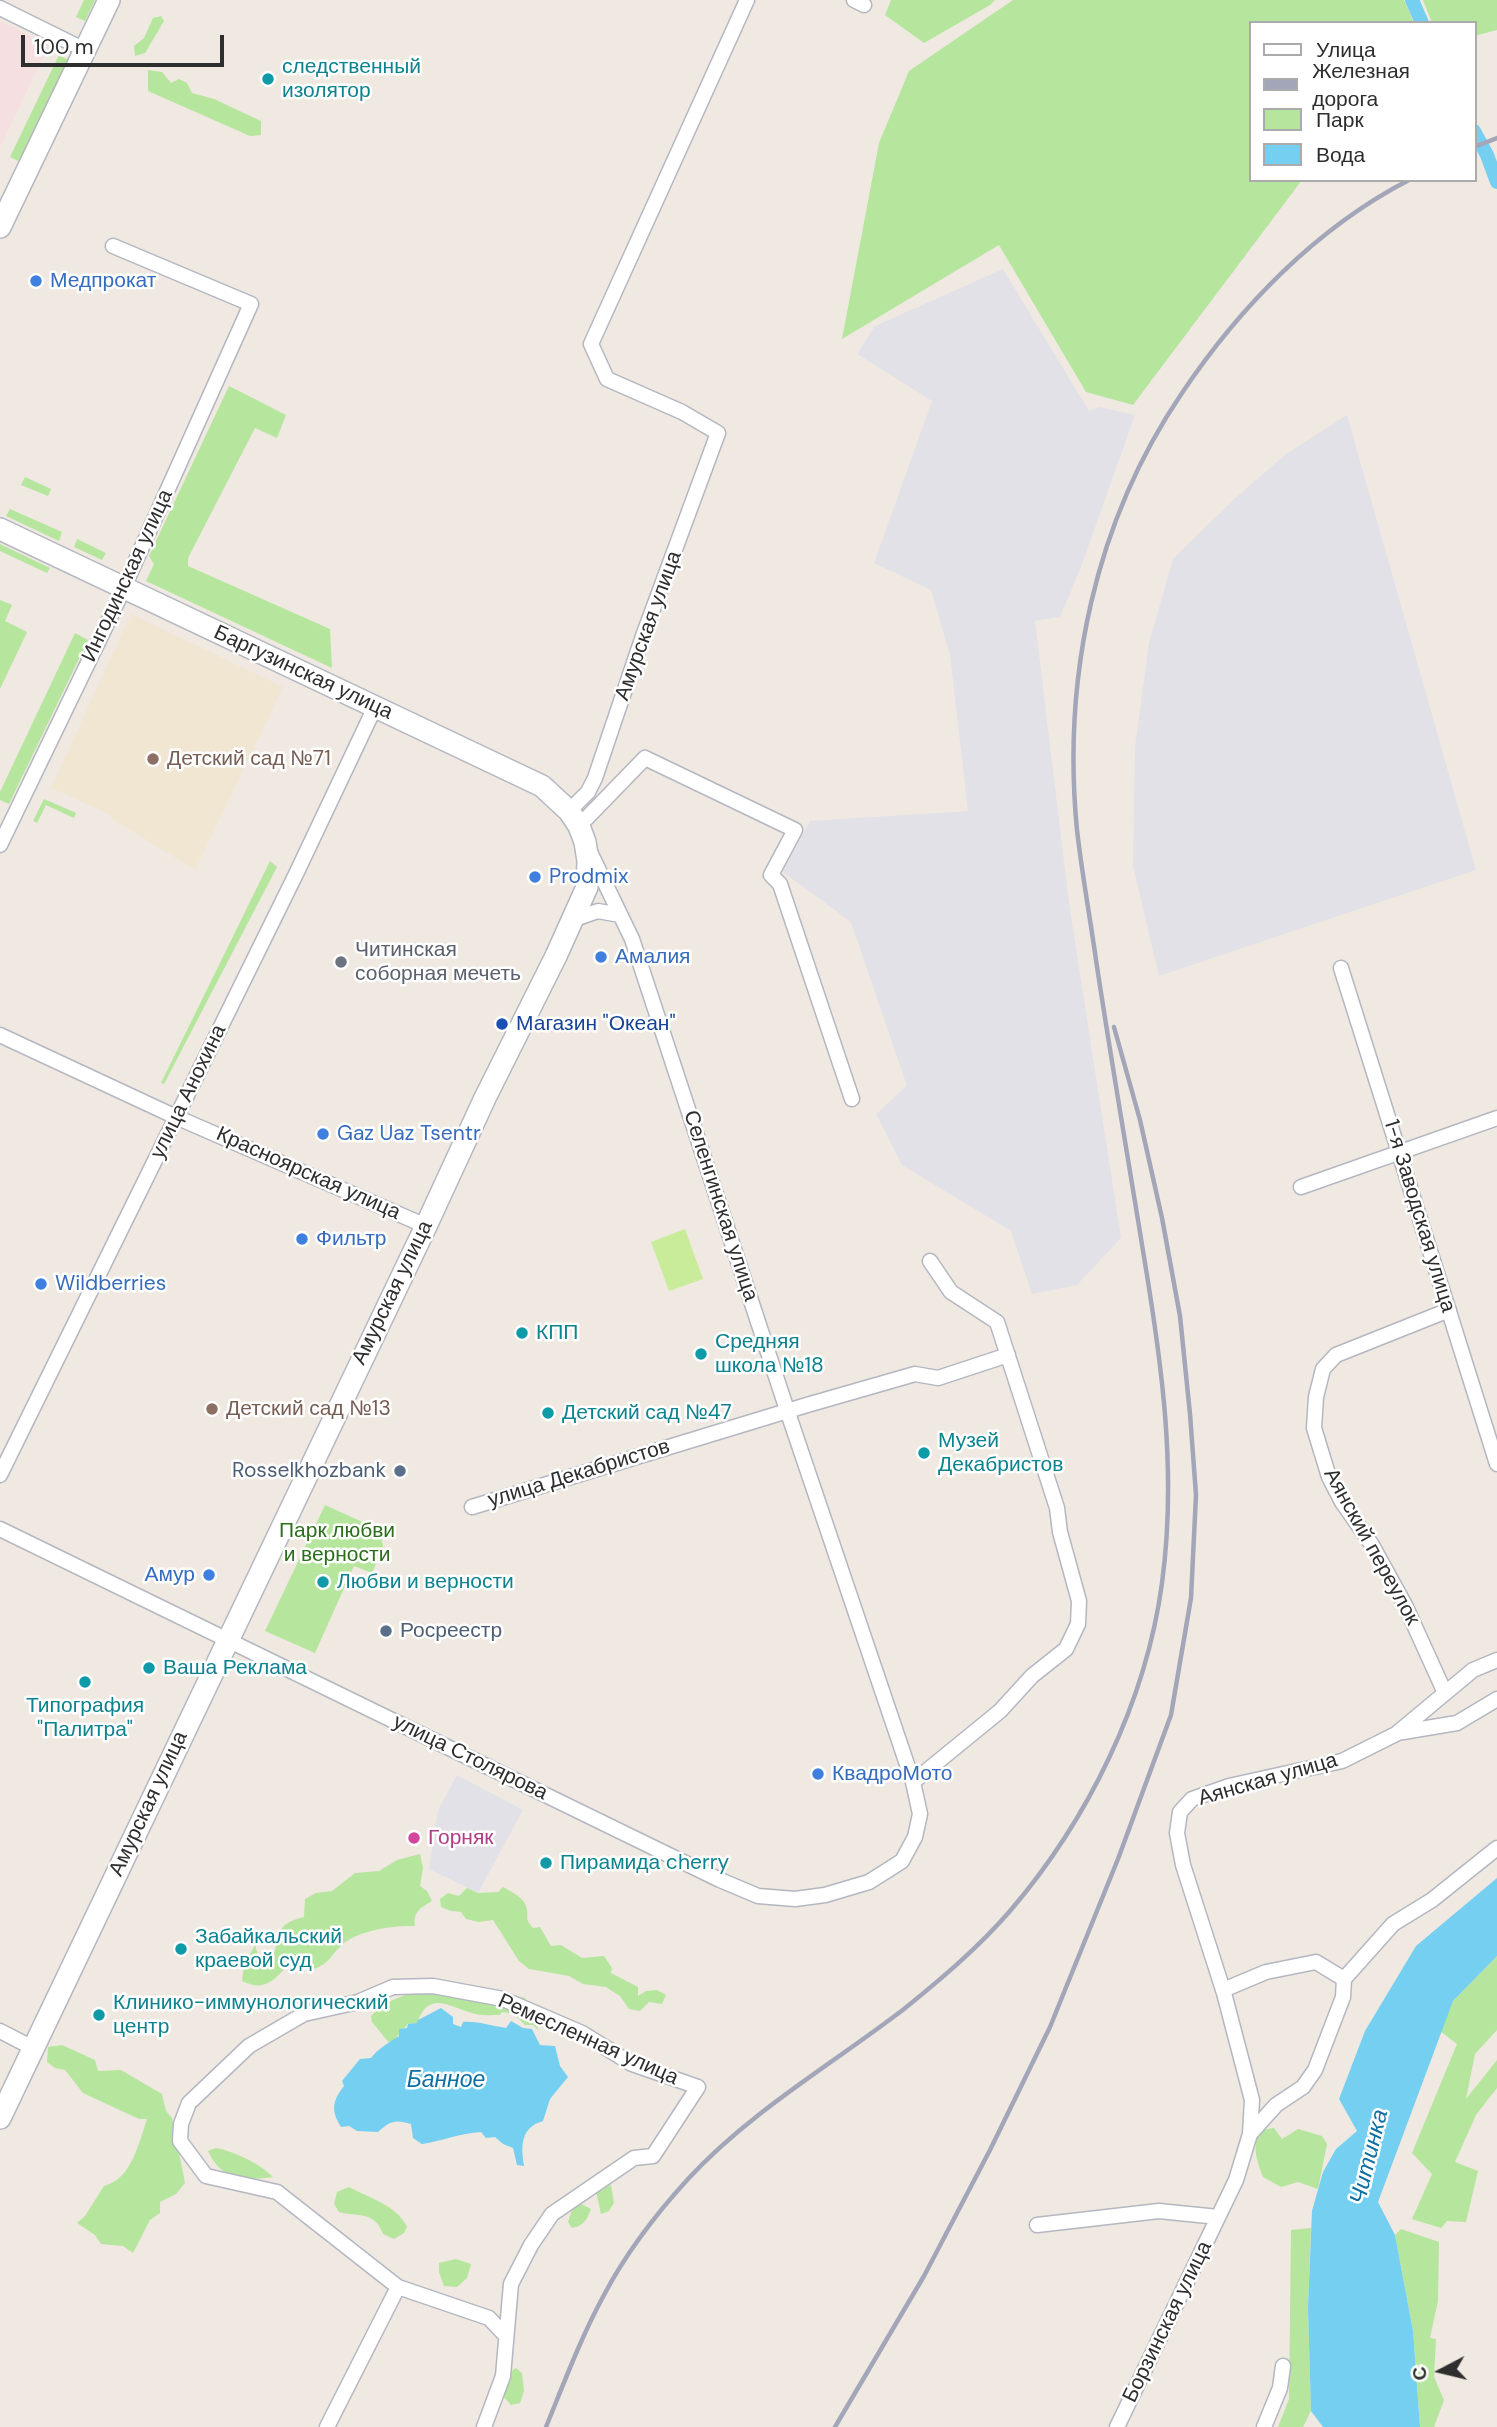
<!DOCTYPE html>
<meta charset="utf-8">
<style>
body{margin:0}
#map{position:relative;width:1497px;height:2427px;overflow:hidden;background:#efe9e1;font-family:"DM Sans",sans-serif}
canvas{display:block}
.legend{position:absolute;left:1249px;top:21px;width:228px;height:161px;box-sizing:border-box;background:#fff;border:2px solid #ababab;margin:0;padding:9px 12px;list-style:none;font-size:21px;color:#2e2e2e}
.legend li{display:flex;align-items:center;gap:14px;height:35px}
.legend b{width:35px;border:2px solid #ababab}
.north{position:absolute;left:1406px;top:2336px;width:70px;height:70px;-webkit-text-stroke:5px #fff;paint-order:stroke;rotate:263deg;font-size:19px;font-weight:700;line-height:28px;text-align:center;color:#2e2e2e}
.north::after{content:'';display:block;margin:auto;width:24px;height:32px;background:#2e2e2e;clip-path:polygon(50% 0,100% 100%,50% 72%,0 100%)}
.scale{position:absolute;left:21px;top:35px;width:203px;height:32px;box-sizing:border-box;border:4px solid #2e2e2e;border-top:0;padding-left:9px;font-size:21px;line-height:24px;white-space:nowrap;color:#2e2e2e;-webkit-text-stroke:5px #fff;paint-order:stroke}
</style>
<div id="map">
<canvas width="1497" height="2427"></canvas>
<ul class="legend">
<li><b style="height:9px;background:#fff"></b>Улица</li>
<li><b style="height:9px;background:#a3a6b8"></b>Железная дорога</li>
<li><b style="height:19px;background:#b6e59e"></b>Парк</li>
<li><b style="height:19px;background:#75cff0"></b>Вода</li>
</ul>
<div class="north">С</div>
<div class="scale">100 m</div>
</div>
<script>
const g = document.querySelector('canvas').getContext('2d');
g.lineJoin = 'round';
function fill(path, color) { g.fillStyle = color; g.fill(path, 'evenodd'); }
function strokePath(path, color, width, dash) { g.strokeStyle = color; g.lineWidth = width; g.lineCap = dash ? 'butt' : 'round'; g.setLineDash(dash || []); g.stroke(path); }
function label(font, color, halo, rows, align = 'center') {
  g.font = font + ' "DM Sans",sans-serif'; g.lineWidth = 5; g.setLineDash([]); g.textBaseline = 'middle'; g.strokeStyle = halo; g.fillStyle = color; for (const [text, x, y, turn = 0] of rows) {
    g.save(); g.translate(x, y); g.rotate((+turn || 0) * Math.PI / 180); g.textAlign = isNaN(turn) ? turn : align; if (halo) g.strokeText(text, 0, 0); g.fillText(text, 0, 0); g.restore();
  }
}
fill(new Path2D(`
 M1003,269L1089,411L1100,407L1135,415L1081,567L1060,617L1035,621L1069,903L1121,1238L1077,1285L1032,1294L1011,1231L902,1165L876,1114L907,1086L851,922L783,872L810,821L968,811L950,655L931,590L874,563L932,401L857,354L875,326Z
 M1347,415L1476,870L1159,976L1133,866L1135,747L1149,643L1173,559L1232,501L1286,454Z
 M457,1775L523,1810L478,1893L429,1869L438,1810Z`), '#e3e1e8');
fill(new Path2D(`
 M131,614L283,687L195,870L111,818V815L51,788Z`), '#f0e6d1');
fill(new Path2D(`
 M0,21L49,45L0,147Z`), '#f5dfe0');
fill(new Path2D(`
 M84,0H95L85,21L76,17Z
 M891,0H995L990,5L924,43L885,15Z
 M1013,0H1404L1414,23H1250V180H1302L1133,405L1086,392L999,245L842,339L879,143L909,71Z
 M1423,0H1497V30L1474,36V23H1432Z
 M161,16L164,21L145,53L135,56L134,46L144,38L153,18Z
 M59,55L68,60L20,162L10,157Z
 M148,70L162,72L171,83L179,79L187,83L192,93L214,99L261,121V135L250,136L148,91Z
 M229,386L286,415L277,438L255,428L188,558V566L330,629L332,668L146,581L154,564L149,556Z
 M25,477L51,489L48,496L21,485Z
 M10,509L62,532L59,541L6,516Z
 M77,539L106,553L102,560L74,547Z
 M0,544L50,568L47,573L0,551Z
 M0,600L12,605L5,621L27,632L0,689Z
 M75,633L88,640L9,804L0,800V792Z
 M44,799L76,813L74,818L46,805L37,823L33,821Z
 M270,861L277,867L164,1084L161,1083Z
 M325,1505L380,1530L383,1547L372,1573L354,1566L315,1653L265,1631Z
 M420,1854L423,1868L420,1886L427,1891L432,1901C420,1908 413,1912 415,1926C396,1925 360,1930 344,1943C330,1955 330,1965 310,1970L302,1966L286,1967C272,1983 263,1991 242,1981L244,1965L255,1945L259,1958L271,1961C282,1939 270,1925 304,1917L305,1899L316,1893L332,1891L355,1873L379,1871L397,1860Z
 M503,1887C510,1891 523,1897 526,1906C530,1918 523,1916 533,1928L540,1927L551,1946L561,1945L582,1958L604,1956L612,1968L611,1973L638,1987V1996L646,1991L657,1990L666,1995L662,2004L649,2002L640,2011L629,2009L620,1996L606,1987L583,1984L569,1976L529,1969L519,1961L493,1920L479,1922L466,1919L461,1912L451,1911L441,1907L440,1899L448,1893L459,1896L467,1888L478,1893L498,1892Z
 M1497,1956V2030L1475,2054L1466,2099L1497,2060V2088L1476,2115L1455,2162L1478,2171L1466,2222L1447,2221L1441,2228L1412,2219L1432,2174L1412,2153L1457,2044L1440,2031L1453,2001Z
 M434,1989L503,1999L514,1996L525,1998L536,2018L538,2030L533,2025H525C518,2017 513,2013 502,2012L500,2015C490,2015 480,2016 472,2013C448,2006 429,1990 417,2023L408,2024L390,2044L372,2022L371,2016C386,1999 411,1992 434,1989Z
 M62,2045L95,2060L98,2071L121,2070L162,2094L166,2111L172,2118L185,2183L176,2194L160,2202V2213L150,2220L133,2253L123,2246L101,2244L95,2235L77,2223L85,2216L104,2186C132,2179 139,2142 147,2119H139L83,2093L65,2070L55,2068L47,2062L48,2047Z
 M1274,2128L1282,2139L1298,2129L1322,2136L1327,2144L1318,2189L1298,2182L1281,2187L1263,2177C1257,2161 1251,2146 1261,2130Z
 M216,2148C233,2151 261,2164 273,2177C244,2181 221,2180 208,2151Z
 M611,2185L614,2203L609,2211L601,2214L596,2191Z
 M349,2187C369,2198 397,2205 407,2227L404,2233L394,2239L383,2234C375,2211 358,2217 339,2212L334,2204L337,2192Z
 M579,2203L591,2209C587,2219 584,2226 572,2228L568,2222L573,2207Z
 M1311,2228L1308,2308L1311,2411L1303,2427H1278L1289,2399L1291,2230Z
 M1401,2229L1439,2242L1438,2301L1430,2338L1436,2339L1434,2377L1444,2400L1434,2427H1420L1413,2331L1395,2235Z
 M456,2259L471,2264L467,2278L457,2287L444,2286L439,2272V2263Z
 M516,2368L522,2373L524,2391L520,2403L511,2405L500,2393L510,2372Z`), '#b6e59e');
fill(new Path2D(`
 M685,1229L703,1279L669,1291L651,1242Z`), '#c9ec9a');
fill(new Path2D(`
 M1497,1878V1956L1453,2001L1378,2202L1395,2235L1413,2331L1420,2427H1323L1311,2411L1308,2308L1312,2211L1323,2172L1336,2149L1357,2131L1339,2099L1365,2031L1416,1946Z
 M441,2008L453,2017V2024L461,2027L463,2022C478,2021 492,2026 506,2028L511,2021L523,2028L532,2029L540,2045L555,2046L560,2066L568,2077L550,2099L543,2121C520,2128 521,2146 524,2166L517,2165L513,2148L503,2144L495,2137L486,2138L481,2132C460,2133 442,2141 422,2144L413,2138L411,2124C395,2119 390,2121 378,2132L357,2131L349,2126L341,2127C331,2111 332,2101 344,2086L342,2081L360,2059L371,2058C379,2048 388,2043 399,2036V2029L407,2028L408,2024L417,2023L418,2020Z`), '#75cff0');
strokePath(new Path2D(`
 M1412,0L1422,23
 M1474,131L1487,155L1497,182`), '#75cff0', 14);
const street = new Path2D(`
 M854,0L864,5
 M0,8L85,50
 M569,811L588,792L595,778L643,636L718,433L682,412L607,379L591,344L747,0
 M579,826L645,758L795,830L771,875L780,884L852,1099
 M0,845L115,607L251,304L113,246
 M572,920L598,911L620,915
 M1341,968L1497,1464
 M0,1035L176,1117L426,1226
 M1301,1187L1497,1118
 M0,1475L296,874L375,707
 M472,1507L807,1405L915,1374L938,1378L1008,1355
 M0,1529L720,1880L758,1896L795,1899L825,1895L869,1882L902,1861L915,1837L920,1814L913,1782L787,1410L632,939L590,852
 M1445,1693L1405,1605L1372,1545L1342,1502L1329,1477L1314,1428L1316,1397L1323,1369L1336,1355L1449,1310
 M1397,1733L1457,1723L1497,1699
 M913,1782L1000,1711L1032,1676L1066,1649L1078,1624L1079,1601L1060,1532L1057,1508L997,1322L951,1292L930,1261
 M1223,1990L1266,1972L1316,1962L1344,1979L1393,1924L1432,1900L1497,1848
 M0,2031L33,2048
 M1250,2134L1276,2105L1303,2087L1315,2070L1343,1997L1344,1979
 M1037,2225L1159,2211L1218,2217
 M327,2427L398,2287
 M484,2427L503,2376L511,2284L531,2245L552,2214L634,2158L653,2156L698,2087L632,2064L582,2033L503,1999L433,1986L393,1987L358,2002L304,2014L249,2046L189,2103L181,2124L180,2141L206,2176L277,2192L398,2287L489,2318L506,2336
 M1117,2427L1236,2180L1250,2134L1252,2100L1224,1993L1183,1865L1177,1833L1180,1812L1192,1799L1229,1786L1342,1761L1396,1734L1473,1670L1497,1660
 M1264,2427L1280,2388L1283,2366`);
const secondary = new Path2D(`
 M0,227L109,0
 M0,529L542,786L569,811L579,826L585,842L588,861L587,887L556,956L485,1098L426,1226L0,2118`);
strokePath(street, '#b4b7c1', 17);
strokePath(secondary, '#b4b7c1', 24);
strokePath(street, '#fff', 14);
strokePath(secondary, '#fff', 21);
strokePath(new Path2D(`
 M1474,147L1497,138
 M546,2427C564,2383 581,2337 604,2295C626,2253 656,2214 688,2179C751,2111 831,2065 904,2009C941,1979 978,1948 1010,1911C1088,1820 1146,1702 1162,1583C1177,1473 1162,1365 1144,1257C1128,1158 1111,1059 1096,960C1090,917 1082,874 1077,830C1062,677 1095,521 1182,393C1239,308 1316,228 1409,180
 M835,2427L924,2276L990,2150L1050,2027L1118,1859L1171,1715L1191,1598L1196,1495L1190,1414L1180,1316L1162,1218L1140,1120L1114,1027`), '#a3a6b8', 4.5);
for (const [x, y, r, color] of [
 [268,79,7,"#0f9aa8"],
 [36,281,7,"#3f7fe0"],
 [153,759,7,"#8d6e63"],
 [535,877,7,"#3f7fe0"],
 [601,957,7,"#3f7fe0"],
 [341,962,7,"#6b7280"],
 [502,1024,7,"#1a4fb4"],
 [323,1134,7,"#3f7fe0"],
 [302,1239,7,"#3f7fe0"],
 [41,1284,7,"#3f7fe0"],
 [522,1333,7,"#0f9aa8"],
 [701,1354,7,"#0f9aa8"],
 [212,1409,7,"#8d6e63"],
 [548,1413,7,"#0f9aa8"],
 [924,1453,7,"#0f9aa8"],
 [400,1471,7,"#5c6f8a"],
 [209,1575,7,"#3f7fe0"],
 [323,1582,7,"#0f9aa8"],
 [386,1631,7,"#5c6f8a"],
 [149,1668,7,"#0f9aa8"],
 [85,1682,7,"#0f9aa8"],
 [818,1774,7,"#3f7fe0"],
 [414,1838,7,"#d1479c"],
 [546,1863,7,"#0f9aa8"],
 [181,1949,7,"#0f9aa8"],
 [99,2015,7,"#0f9aa8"]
]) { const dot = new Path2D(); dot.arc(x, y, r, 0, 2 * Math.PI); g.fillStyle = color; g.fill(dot); strokePath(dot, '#fff', 2.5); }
label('21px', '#0d838f', '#fff', [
 ["следственный",282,67],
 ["изолятор",282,91],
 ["КПП",536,1333],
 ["Средняя",715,1342],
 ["школа №18",715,1366],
 ["Детский сад №47",562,1413],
 ["Музей",938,1441],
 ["Декабристов",938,1465],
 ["Любви и верности",337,1582],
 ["Ваша Реклама",163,1668],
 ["Типография",85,1706,"center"],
 ["\"Палитра\"",85,1730,"center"],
 ["Пирамида cherry",560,1863],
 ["Забайкальский",195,1937],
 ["краевой суд",195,1961],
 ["Клинико-иммунологический",113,2003],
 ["центр",113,2027]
], 'left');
label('21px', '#366cbe', '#fff', [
 ["Медпрокат",50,281],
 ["Prodmix",549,877],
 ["Амалия",615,957],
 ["Gaz Uaz Tsentr",337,1134],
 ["Фильтр",316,1239],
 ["Wildberries",55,1284],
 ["Амур",195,1575,"right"],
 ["КвадроМото",832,1774]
], 'left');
label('21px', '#2e2e2e', '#fff', [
 ["Ингодинская улица",128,576,-65],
 ["Амурская улица",649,626,-70],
 ["Баргузинская улица",303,673,25],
 ["улица Анохина",189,1092,-64],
 ["Красноярская улица",308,1174,24],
 ["Селенгинская улица",720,1206,72],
 ["1-я Заводская улица",1419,1216,73],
 ["Амурская улица",393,1293,-64],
 ["улица Декабристов",579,1474,-17],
 ["Аянский переулок",1371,1547,61],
 ["улица Столярова",470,1758,26],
 ["Аянская улица",1268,1780,-16],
 ["Амурская улица",149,1804,-65],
 ["Ремесленная улица",588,2040,24],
 ["Борзинская улица",1168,2322,-64]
]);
label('21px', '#785e54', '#fff', [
 ["Детский сад №71",167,759],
 ["Детский сад №13",226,1409]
], 'left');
label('21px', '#5b616d', '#fff', [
 ["Читинская",355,950],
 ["соборная мечеть",355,974]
], 'left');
label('21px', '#164399', '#fff', [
 ["Магазин \"Океан\"",516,1024]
], 'left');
label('21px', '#4e5e75', '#fff', [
 ["Rosselkhozbank",386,1471],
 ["Росреестр",400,1631,"left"]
], 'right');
label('21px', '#2c6e1b', '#fff', [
 ["Парк любви",337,1531],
 ["и верности",337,1555]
]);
label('21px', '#b23c85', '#fff', [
 ["Горняк",428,1838]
], 'left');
label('italic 23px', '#0d6fa3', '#fff', [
 ["Банное",446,2081],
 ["Читинка",1370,2157,-76]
]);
</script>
